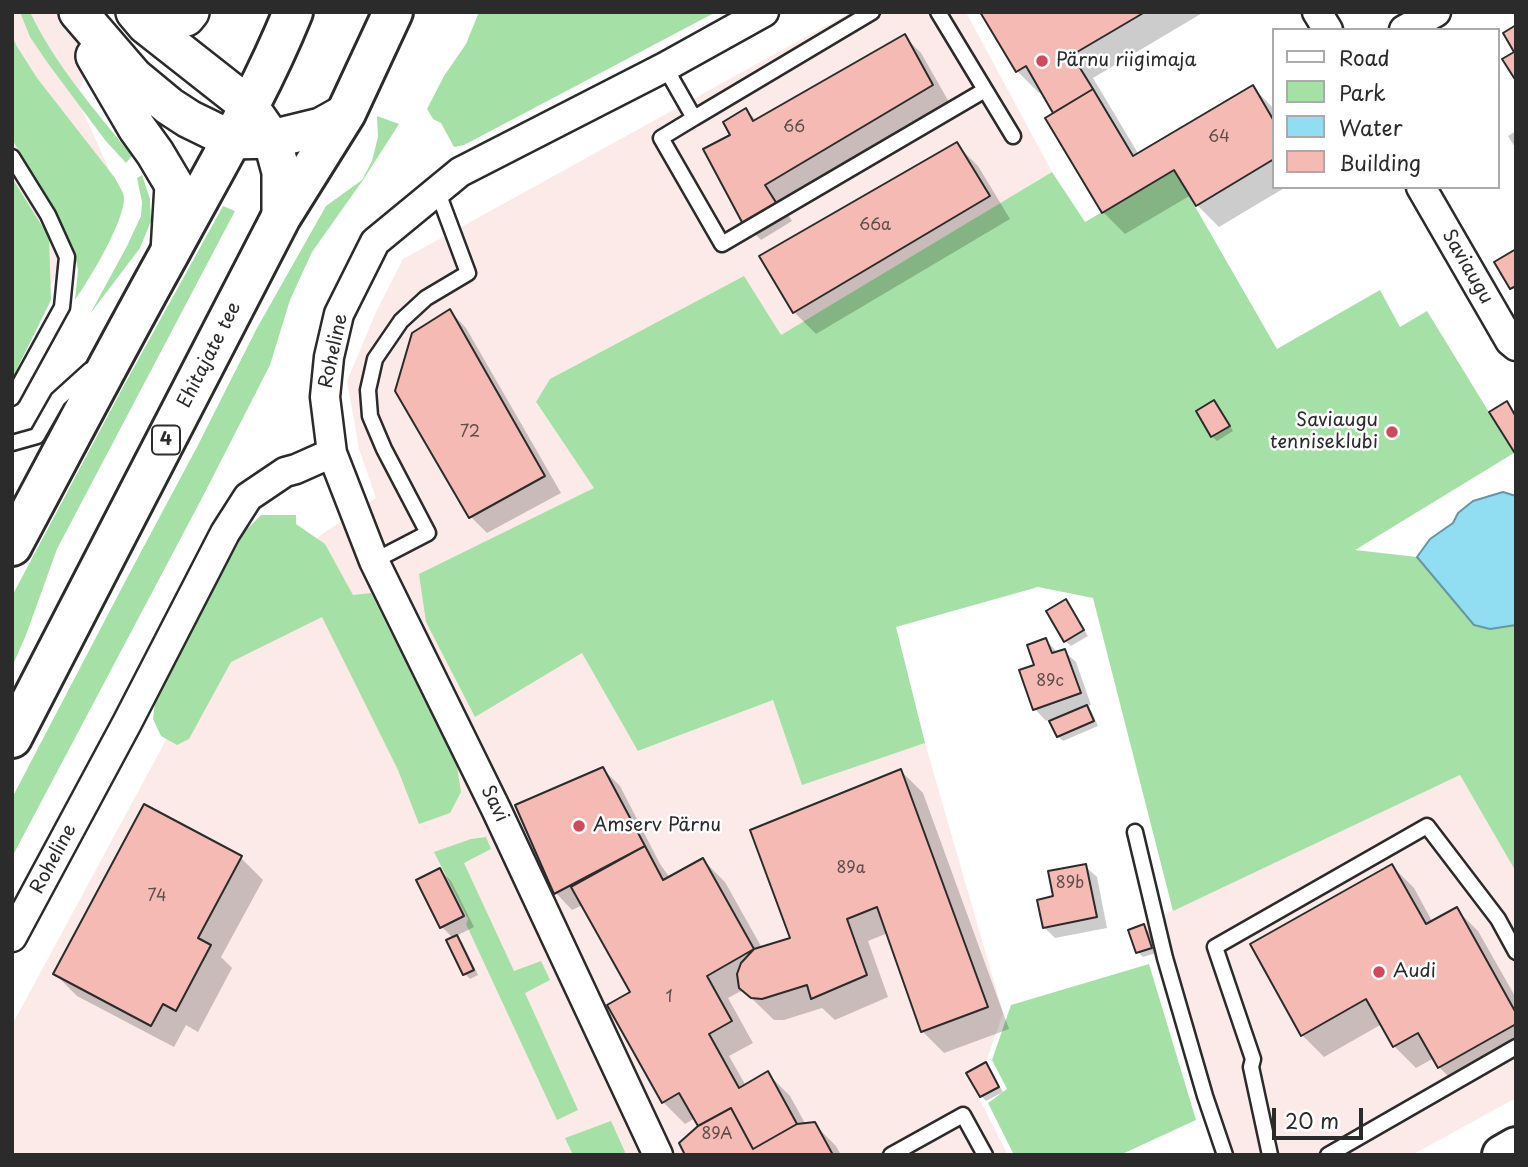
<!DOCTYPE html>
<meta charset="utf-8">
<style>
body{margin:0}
#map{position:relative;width:1528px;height:1167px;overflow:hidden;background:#fff;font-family:"Playpen Sans",sans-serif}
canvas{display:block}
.frame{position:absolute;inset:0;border:14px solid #2b2b2b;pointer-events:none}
.legend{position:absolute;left:1272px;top:28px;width:228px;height:161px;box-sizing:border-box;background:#fff;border:2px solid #aaa;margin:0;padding:9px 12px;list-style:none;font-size:21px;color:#2b2b2b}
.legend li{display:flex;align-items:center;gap:14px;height:35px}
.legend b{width:35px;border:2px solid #aaa}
.scale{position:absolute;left:1272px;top:1108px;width:91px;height:32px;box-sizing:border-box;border:4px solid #2b2b2b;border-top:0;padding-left:9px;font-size:21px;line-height:24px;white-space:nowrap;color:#2b2b2b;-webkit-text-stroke:5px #fff;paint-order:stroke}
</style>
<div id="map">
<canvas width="1528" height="1167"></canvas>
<div class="frame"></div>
<ul class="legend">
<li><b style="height:9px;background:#fff"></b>Road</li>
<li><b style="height:19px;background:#a5e0a6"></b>Park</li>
<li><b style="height:19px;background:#91ddf1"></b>Water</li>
<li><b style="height:19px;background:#f6bab4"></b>Building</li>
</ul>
<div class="scale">20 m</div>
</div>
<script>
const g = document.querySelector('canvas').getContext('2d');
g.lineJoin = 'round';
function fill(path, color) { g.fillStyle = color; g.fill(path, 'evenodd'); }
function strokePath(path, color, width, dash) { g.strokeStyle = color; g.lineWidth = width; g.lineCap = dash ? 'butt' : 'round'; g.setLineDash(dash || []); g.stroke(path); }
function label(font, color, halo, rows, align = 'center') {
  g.font = font + ' "Playpen Sans",sans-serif'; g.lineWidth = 5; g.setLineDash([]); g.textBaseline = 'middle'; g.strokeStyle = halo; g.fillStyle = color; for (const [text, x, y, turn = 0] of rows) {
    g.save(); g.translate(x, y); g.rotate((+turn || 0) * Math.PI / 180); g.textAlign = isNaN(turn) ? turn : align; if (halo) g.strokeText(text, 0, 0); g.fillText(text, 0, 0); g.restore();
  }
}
fill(new Path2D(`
 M12,12H106L77,98L113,178L47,292L12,361Z
 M851,12H966L1052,172L1010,200L781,335L536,403L595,488L582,653L639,751L773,700L802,784L925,743L1003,1013L986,1062L966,1073L1008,1155H12V1025L207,664L261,580L321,535L376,498L359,449L347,381L376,312L403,259Z
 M1460,775L1516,872V1098L1412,1155H1214L1144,924Z`), '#fceae8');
fill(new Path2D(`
 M20,12H30C55,65 96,111 132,156L126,163L105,140L47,62L30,37Z
 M479,12H716L464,145L454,147L441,123L433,119L427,109L444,76L466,44Z
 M12,35L16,45L37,78L115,178C118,184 123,191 124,197C125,221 89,280 75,300L78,270L74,251L61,223L12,139Z
 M377,116L399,124L363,180L312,252L290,300L270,365L201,500L12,857V798L127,578L197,447L257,328L326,206L362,180L372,161L378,137Z
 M1174,170L1277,349L1380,290L1400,327L1427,311L1514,453L1355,550L1417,557L1474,625H1516V872L1460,775L1173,911L1093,598L1038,587L896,627L925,743L802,785L773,700L638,751L582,653L475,717L426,622L419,574L594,488L536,402L550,379L744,276L781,335L1052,172L1085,222Z
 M142,175L150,199L151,221L140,248L90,314L127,246L141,216L142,202L137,178Z
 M12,178L49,237L51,300L12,379Z
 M223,206L235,211L57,549L26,635L12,667V596L122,389Z
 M261,515H296V524L325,544L353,595L371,593L457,766L461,792L450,813L419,824L398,770L322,617L231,662L189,739L177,745L161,736L153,719L155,702L180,650L245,531Z
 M486,837L491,849L464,863L514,971L541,961L550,980L525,993L578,1110L557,1120L466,924L468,919L434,852L471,839Z
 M1149,964L1196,1120L1120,1155H1014L988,1103L1007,1089L992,1060L1011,1005Z
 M611,1121L625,1152L623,1155H573L565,1138Z`), '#a5e0a6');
const water = new Path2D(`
 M1503,492L1516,496V625L1490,629L1474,625L1417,557L1430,539L1453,523L1458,513L1473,501Z`);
fill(water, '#91ddf1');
strokePath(water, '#6896a2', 2);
fill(new Path2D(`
 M982,12H1204L1093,78L1139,155L1253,87L1274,109V187H1286L1219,227L1197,205L1191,195L1125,234L1103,212L1056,114L1042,91L1039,93L1017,71Z
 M904,36L921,53L949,102L781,203L792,221L761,240L744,223L746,110L757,121Z
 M1516,131V149L1508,136Z
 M956,144L978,166L1010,219L816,334L794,312L761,257Z
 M450,311L466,328L561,493L487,533L470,516Z
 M1214,402L1219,407L1233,431L1217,441L1212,436Z
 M1065,601L1070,606L1088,636L1071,646L1065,641Z
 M1046,640L1057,652L1064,651L1076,662L1091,705L1086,706L1092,712L1098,726L1063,741L1058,736L1051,719L1046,721L1035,709L1037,666Z
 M603,769L620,786L660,864L670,878L703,860L725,882L762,948L792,939L901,771L923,793L1009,1029L944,1053L922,1031L888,933L868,941L888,997L835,1020L822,1008L784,1020H774L743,990L728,998L753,1043L729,1056L746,1086L768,1074L790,1096L806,1125L814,1124L836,1146L841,1155H687L700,1127L695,1118L685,1124L663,1102L632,992L583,905L572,910L556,893L518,806Z
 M241,858L263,880L221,957L232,968L198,1032L186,1025L174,1047L77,996L55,974Z
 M1085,866L1097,877L1107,928L1055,938L1044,927L1055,898Z
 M1392,866L1414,888L1433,923L1456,909L1478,931L1516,998V1058L1461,1089L1439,1067L1434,1058L1416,1068L1394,1046L1382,1024L1324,1057L1302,1035Z
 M440,870L451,881L474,927L456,936L462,942L478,975L470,979L465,974L454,939L442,927Z
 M1144,926L1149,932L1156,953L1143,957L1138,952Z
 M985,1064L990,1069L1003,1092L986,1101L981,1096Z`), '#0003');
const building = new Path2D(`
 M980,12H1145L1072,55L1093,89L1053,113L1026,66L1016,72Z
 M1516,25V81L1502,59L1514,52L1503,33Z
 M905,34L933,85L765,185L777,204L743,224L703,149L730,135L723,122L746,108L753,121Z
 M1253,85L1274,121V159L1196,206L1174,170L1102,213L1045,118L1093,89L1133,156Z
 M957,142L990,196L793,313L759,256Z
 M1516,249V286L1510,289L1494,262Z
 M450,309L545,476L469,518L395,391L412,333Z
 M1214,400L1230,426L1211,437L1196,411Z
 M1507,401L1516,417V455L1489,412Z
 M1066,599L1084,630L1064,642L1046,611Z
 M1046,638L1052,653L1065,649L1081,693L1033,710L1019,670L1034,665L1027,645Z
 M1087,705L1094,721L1057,737L1049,721Z
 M603,767L645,846L554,894L515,805Z
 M901,769L988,1007L921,1032L877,907L847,919L867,975L811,999L807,985L762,999L751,998L739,988L737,974L741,963L754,949L790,938L750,830Z
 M144,804L242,856L198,938L211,945L176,1011L163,1004L151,1026L53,974Z
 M645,846L663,880L703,858L754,949L707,976L732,1021L709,1034L739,1088L768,1071L797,1124L753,1149L731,1108L698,1126L679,1093L662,1103L607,1005L630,992L571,887Z
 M1086,864L1097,917L1043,928L1037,900L1053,896L1048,871Z
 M1392,864L1426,924L1457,907L1516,1013V1024L1438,1068L1418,1033L1393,1047L1366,999L1301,1036L1250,944Z
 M440,868L464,916L440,928L416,880Z
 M1144,924L1152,948L1136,953L1128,930Z
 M457,935L474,970L463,975L446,940Z
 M986,1062L999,1087L980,1097L966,1073Z
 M731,1108L753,1149L797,1124L815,1122L833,1155H685L679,1143L698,1126Z`);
fill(building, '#f6bab4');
strokePath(building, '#2b2b2b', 2);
const service = new Path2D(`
 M938,12L1013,136
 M665,67L694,118L872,12
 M694,118L661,138L722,244L985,90
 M12,157L48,215L67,257L62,307L12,398
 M12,443L37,436L58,399L90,370
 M374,561L428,533L384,449L370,416L368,390L375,359L401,321L426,298L468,273L437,190
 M1135,832L1165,958L1205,1096L1225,1155
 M891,1155L963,1115L985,1155
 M1270,1155L1251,1067L1253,1059L1215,947L1427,826L1498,919L1516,952
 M1328,1155L1516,1047`);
const minor = new Path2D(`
 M1317,12L1328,30
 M1404,30L1436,12
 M1421,187L1510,341L1516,346
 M12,937L127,723L225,533L248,497L285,472L296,469L332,453
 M658,1155L496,809L374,561L332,453L325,397L329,357L339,314L375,242L460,172L665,67L764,12`);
const tertiary = new Path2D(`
 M78,12L134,77L169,106L189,119L232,140L272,139L321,127L346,113
 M135,12L146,25L249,106L272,139L281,172V217
 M146,25L186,17L190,12
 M95,56L137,128L155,153L174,185L170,252`);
const secondary = new Path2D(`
 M1502,1155L1516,1147`);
const trunk = new Path2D(`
 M12,546C64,449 115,351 169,254C212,174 259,96 293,12
 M12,738L281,217L346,113L393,12`);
strokePath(service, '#2b2b2b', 19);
strokePath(minor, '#2b2b2b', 33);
strokePath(tertiary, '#2b2b2b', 42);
strokePath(secondary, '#2b2b2b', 44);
strokePath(trunk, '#2b2b2b', 44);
strokePath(service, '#fff', 14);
strokePath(minor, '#fff', 28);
strokePath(tertiary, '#fff', 37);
strokePath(secondary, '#fff', 38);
strokePath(trunk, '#fff', 38);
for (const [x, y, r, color] of [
 [1042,61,7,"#d1495b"],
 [1392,432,7,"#d1495b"],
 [579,826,7,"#d1495b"],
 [1379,972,7,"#d1495b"]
]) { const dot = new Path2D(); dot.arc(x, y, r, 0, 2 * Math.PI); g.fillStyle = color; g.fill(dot); strokePath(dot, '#fff', 2.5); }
label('16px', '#5e4f4d', null, [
 ["66",794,128],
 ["64",1219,138],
 ["66a",875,226],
 ["72",470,433],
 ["89c",1050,682],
 ["89a",851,869],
 ["89b",1070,884],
 ["74",157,897],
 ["1",669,998],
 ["89A",717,1135]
]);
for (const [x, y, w] of [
 [166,440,28]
]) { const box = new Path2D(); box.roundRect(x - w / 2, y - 14.5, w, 29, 5); g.fillStyle = '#fff'; g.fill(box); strokePath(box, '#2b2b2b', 2); }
label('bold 18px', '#2b2b2b', null, [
 ["4",166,440]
]);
label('19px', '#2b2b2b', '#fff', [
 ["Pärnu riigimaja",1056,61],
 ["Saviaugu",1378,421,"right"],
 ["tenniseklubi",1378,443,"right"],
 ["Amserv Pärnu",593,826],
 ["Audi",1393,972]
], 'left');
label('19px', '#2b2b2b', '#fff', [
 ["Saviaugu",1467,267,60],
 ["Roheline",334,351,-78],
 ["Ehitajate tee",210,355,-63],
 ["Savi",494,804,64],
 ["Roheline",54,859,-62]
]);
</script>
